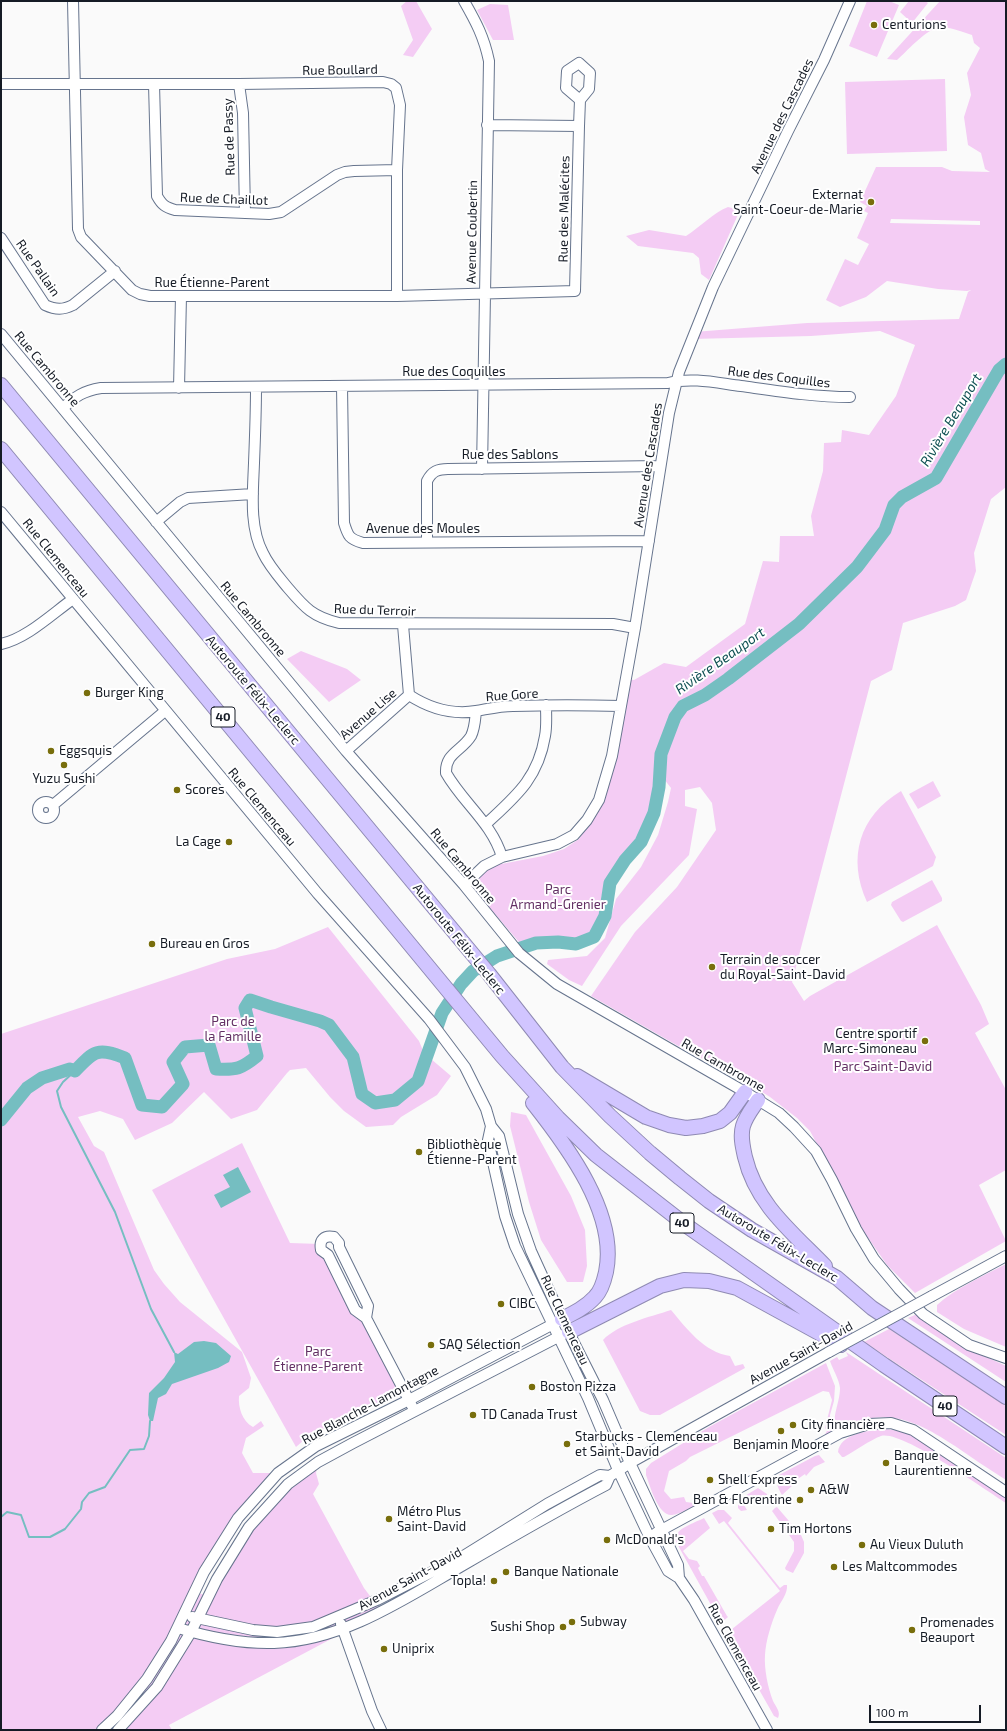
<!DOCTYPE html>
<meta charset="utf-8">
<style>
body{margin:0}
#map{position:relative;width:1007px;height:1731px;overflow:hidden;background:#fafafa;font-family:"Exo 2",sans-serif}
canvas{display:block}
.frame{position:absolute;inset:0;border:2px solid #151b25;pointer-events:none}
.scale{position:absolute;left:869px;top:1705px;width:112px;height:18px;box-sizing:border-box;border:2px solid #151b25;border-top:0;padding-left:5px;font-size:12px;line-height:14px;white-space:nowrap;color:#151b25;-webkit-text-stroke:3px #fff;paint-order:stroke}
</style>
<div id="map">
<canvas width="1007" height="1731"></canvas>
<div class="frame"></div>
<div class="scale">100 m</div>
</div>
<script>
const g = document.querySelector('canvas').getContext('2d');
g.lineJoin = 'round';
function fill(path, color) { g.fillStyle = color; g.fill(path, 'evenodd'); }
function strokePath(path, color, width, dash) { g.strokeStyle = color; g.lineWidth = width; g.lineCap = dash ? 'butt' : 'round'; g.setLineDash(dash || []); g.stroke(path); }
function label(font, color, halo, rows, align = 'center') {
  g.font = font + ' "Exo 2",sans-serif'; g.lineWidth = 4; g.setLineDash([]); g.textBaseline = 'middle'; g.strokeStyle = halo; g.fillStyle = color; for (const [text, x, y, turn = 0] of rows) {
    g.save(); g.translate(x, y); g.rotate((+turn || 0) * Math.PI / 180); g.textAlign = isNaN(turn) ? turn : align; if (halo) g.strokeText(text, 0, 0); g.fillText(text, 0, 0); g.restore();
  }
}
fill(new Path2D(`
 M407,1H416L432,29L413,57L403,55L413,40L401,6Z
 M867,1H889L899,5L877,57L849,46Z
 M909,1H925L928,3L912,23L900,12Z
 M940,1H1006V487L991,499L974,553L976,571L966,600L955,606L903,623L892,670L871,681L792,982L804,1001L810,996L937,925L981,1005L989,1024L975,1033L1006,1090V1170L979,1185L1006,1241L915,1293L887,1265L864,1232L810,1131L797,1118L770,1097L743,1080L680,1047L591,996L635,932L677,887L716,830L712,803L700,787L685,790V806L697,809L689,855L621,926L582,986L569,980L547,964L548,960L587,956L605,938L616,899L641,867L658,835L668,802L671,788L660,774H656C655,787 655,804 650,816C637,843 612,862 603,890C599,905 602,928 586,937C572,944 555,940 541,940C534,940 526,941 519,942L470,885L491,866L543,856L564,849L579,839L595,815L627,679L634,680L664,663L686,667L745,624L763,561L779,562L780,536H814L811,516L823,471L824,443L841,442L842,430L869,435L896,396L915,345L880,331L811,336L692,339L694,332L807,323L959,319L968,292L971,290L967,291L938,289L887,281L866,297L840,307L826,300L845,259L858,265L869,244L857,238L868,213L864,211L867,206L860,202L876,167H942L952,171L990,172L985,169L981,153L968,145L964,117L971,95L967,73L980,48L974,43L972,35C963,32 945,25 936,28C923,33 907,51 897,60L887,59ZM891,219L980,221V225L890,223Z
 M490,4L508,5L514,40H493L477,10Z
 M945,79L947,151L847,154L845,82Z
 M728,207L740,210L709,280L701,274L699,258L693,253L638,246L626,236L649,230L686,236C700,227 713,213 728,207Z
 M301,651L347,669L361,680L329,702L287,659Z
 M933,781L941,796L918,809L909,794Z
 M901,791L936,857L933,866L867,902C847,858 859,816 901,791Z
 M932,880L942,898V901L903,922L901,921L891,905L892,902Z
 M328,927L419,1041L424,1053L451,1076L437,1095L401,1117L393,1125L366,1127L344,1111L330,1097L306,1068L290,1070L287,1073L257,1110L231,1119L204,1092L172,1123L135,1140L123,1119L100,1111L78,1117L94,1146L104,1152L154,1270L164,1284L180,1302L242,1352L251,1378L249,1388L239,1396C238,1407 242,1421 253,1427L261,1421L264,1426L246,1438L242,1453L253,1473H278L238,1518L195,1592L208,1596L249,1527L318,1462L316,1473L319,1484L313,1494L364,1588L382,1612L169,1725L172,1730H1V1034L227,959L275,949Z
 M511,1112L526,1115L571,1196L585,1230L587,1266L583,1282H567L541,1240L529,1202L510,1126Z
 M242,1143L290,1243L320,1244L404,1391L380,1403L365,1406L347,1415L304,1440L296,1447L152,1190Z
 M1006,1264V1347L964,1329L937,1312V1305C956,1288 983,1276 1006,1264Z
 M671,1310C687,1329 704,1352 730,1356L735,1366L743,1364L745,1368L660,1415H650L640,1411L603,1340C618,1324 650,1317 671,1310Z
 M917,1314L967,1348L1006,1366V1382L908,1318Z
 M889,1329L1006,1406V1435L864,1342Z
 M846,1352L1006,1458V1480C989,1469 972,1458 955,1446C914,1419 883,1405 836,1431C831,1417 840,1403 840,1388C839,1379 833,1370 830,1361L837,1357L839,1360L848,1356Z
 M826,1363L835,1386L834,1401L830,1415L831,1431L829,1434L824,1436L827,1431L825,1428L832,1400L829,1392L823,1391L690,1457L686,1461L669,1471L664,1491L671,1499L684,1497L686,1502L693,1503L695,1506C688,1509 680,1514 672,1515C658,1516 650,1486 646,1475V1469L651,1463L709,1427Z
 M882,1429C912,1430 933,1446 957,1462C973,1473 990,1483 1006,1494V1503C985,1490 902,1430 881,1436C870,1440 855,1451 844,1457H842L838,1452C840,1434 868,1431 882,1429Z
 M819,1455L825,1462L814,1467L806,1476L805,1474L792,1483L793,1485L782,1495C778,1488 775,1483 779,1475L815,1456Z
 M758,1488L767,1494V1499L761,1502L758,1498L744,1505L747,1510L741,1511L738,1508V1500Z
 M777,1507L801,1535L804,1542V1553L793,1573L786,1570L785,1568L794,1551V1542L772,1511L775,1508Z
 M718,1510H724L732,1518L728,1523L780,1588L784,1585H787C788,1594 780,1602 777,1610C771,1624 766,1640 765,1655C764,1669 768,1688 773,1701C776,1707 781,1712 778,1718L774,1716L727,1633L780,1591L724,1521L719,1524L712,1513Z
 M704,1518L710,1528L683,1551L689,1559L697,1561L700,1566L698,1568L702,1576H704L727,1616L728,1617L721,1623L675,1540C675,1528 695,1523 704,1518Z`), '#f4ccf4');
fill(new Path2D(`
 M238,1167L251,1192L221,1208L214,1195L230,1187L223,1175Z
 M204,1341L216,1343L231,1356L229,1362L218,1368L172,1384L166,1394L158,1398L153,1421H150L148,1415L149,1393L164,1378L175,1362L174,1352L178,1354L194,1342Z`), '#75bec1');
strokePath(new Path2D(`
 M75,1071L63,1082L57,1091L61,1107L115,1212L151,1309L174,1352
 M1,1517L7,1512L21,1515L29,1537H50L65,1529L81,1509L82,1502L89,1493L105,1487L130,1450L144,1449L149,1436L150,1421`), '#75bec1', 2);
strokePath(new Path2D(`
 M1,1120L27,1088L42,1078L70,1069L75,1071C94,1051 97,1047 125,1058L142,1105L162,1107L183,1084L173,1062L185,1047L209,1045L216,1069C237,1070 241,1069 257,1056L245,1008L250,1000L271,1007L320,1021L329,1025L353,1057L362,1094L375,1103L395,1100L418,1081L442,1013L461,984L473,971L497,956L536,943L558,942L576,944L594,937L605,916L610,883L625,860L641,842L654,813L659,787L661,754L675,717L683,706L705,695L728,679L799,624L857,567L885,530L894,505L902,497L936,478L999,370L1006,364`), '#75bec1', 13);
const minor = new Path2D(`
 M73,1L78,229L81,237L132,290L140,294L150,296H397L575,291L579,126L487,125
 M464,1C476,22 484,37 489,61L482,469
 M1,84H239L383,82L391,84L396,88L400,105L397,170V296
 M154,84L157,196C162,205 165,207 175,210L269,214L281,212L337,175L345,172L354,171L397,170
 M239,84L243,113L245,213
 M579,126L580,100L566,88L567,71L579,63L590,73L589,89L580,100
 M1,238L45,305C56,310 63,310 73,305L115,271
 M1,334L346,751L464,885L519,953L557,984L745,1092L779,1113L794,1127L816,1151L832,1180L856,1229L874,1259L899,1289L923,1314L969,1345L1006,1358
 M342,386L344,523C348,536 349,539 363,543L649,541
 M256,387C256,412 255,438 254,463C253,492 249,527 263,553C269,566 279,577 288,588C305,608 313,617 339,623L613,624L635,628
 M179,388L181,296
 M63,408C76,396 83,391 101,388L668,383C692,377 717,383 741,386C777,391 814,397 850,397
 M1,512L318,894L429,1019L465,1067L486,1109L491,1126L488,1140L505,1216L515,1246L588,1398L618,1470L649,1536L668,1571L679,1578L694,1600L767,1730
 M156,522L180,502L188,498L253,494
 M427,542V481C432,471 438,469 448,469L659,466
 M1,644C26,639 52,614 73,599
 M409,695C429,708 452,715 476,711C488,709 500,706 513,706C549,705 585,705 621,706
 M476,711C475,720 475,728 471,736C462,751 445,753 446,773C463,803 492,823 502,857
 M346,751L409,695L403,625
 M38 810a8 8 0 1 1 16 0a8 8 0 1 1-16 0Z
 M53,805L165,711
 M486,824C515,797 538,779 545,736C547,726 546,716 546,705
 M464,885L484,866L502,857L557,844L574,835L587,820L599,800L612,756L635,628L669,413L679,372L713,287L788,131L824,60L850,1
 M491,1126L499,1136L518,1214L531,1251L562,1319L603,1400L630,1463L678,1565L679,1578
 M932,1296L1006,1256
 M366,1318L368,1306L339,1247V1243L334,1237C324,1235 319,1240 321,1250L328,1255L355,1310L366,1318L412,1406
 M656,1533L840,1433L869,1424L891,1423L913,1430L1006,1492
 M192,1617L253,1630L277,1632L313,1627L377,1600L465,1555L547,1504L600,1475L610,1476
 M341,1624L372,1711L381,1730
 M178,1628C208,1637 242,1644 274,1643C342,1641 403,1600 460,1567C508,1539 556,1511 606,1485L610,1476L630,1463L829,1352
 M102,1730L117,1716L147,1679L171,1641L204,1572L238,1518L278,1473L316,1446L409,1400L557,1322
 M118,1730L157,1687L191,1632L217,1579L249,1527L288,1484L318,1462L353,1443L562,1335`);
const highway = new Path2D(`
 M1,385L489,974L562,1067L610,1116L650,1153L680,1178L709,1201L752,1230L837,1278L872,1308L1006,1397
 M1,449L502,1056L558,1118L596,1155L687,1226L884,1365L1006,1447
 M577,1076L646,1117L669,1125L686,1128L703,1126L720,1121L730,1113L745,1092
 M758,1100C752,1109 746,1116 743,1126C740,1136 743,1148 745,1157C756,1204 792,1232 825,1266
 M533,1103C567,1146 618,1214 606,1272C604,1281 601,1291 595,1297C586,1307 574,1313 562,1319
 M569,1332L660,1286L684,1280L709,1281L737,1288L841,1345`);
strokePath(minor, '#66748d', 12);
strokePath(highway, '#8f8ab3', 16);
strokePath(minor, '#fff', 10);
strokePath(highway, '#d1c5ff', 14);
const minorBridge = new Path2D(`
 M829,1352L932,1296`);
strokePath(minorBridge, '#66748d', 12, []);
strokePath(minorBridge, '#fff', 10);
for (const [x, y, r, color] of [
 [874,25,4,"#786e0c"],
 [871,202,4,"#786e0c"],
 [87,693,4,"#786e0c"],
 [51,751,4,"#786e0c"],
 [64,765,4,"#786e0c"],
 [177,790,4,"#786e0c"],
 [229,842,4,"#786e0c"],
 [152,944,4,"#786e0c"],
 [712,967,4,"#786e0c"],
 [925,1041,4,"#786e0c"],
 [419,1152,4,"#786e0c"],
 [501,1304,4,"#786e0c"],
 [431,1345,4,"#786e0c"],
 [532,1387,4,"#786e0c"],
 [473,1415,4,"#786e0c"],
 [793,1425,4,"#786e0c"],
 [781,1431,4,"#786e0c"],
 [567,1444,4,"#786e0c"],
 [886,1463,4,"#786e0c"],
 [710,1480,4,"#786e0c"],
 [811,1490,4,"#786e0c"],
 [800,1500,4,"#786e0c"],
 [389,1519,4,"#786e0c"],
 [771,1529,4,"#786e0c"],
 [607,1540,4,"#786e0c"],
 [862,1545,4,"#786e0c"],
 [834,1567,4,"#786e0c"],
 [506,1572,4,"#786e0c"],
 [494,1581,4,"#786e0c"],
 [572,1622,4,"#786e0c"],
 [563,1627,4,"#786e0c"],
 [912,1630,4,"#786e0c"],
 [384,1649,4,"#786e0c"]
]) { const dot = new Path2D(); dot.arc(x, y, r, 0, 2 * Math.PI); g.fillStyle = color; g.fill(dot); strokePath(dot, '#fff', 1.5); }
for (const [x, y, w] of [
 [223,717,24],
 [682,1223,24],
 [945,1406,24]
]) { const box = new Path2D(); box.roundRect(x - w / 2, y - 10, w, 20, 3); g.fillStyle = '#fff'; g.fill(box); strokePath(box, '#151b25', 1); }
label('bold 12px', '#151b25', null, [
 ["40",223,717],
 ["40",682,1223],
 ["40",945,1406]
]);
label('13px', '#151b25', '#fff', [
 ["Centurions",882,25],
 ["Externat",863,195,"right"],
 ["Saint-Coeur-de-Marie",863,210,"right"],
 ["Burger King",95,693],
 ["Eggsquis",59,751],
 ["Yuzu Sushi",64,779,"center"],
 ["Scores",185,790],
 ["La Cage",221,842,"right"],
 ["Bureau en Gros",160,944],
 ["Terrain de soccer",720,960],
 ["du Royal-Saint-David",720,975],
 ["Centre sportif",917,1034,"right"],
 ["Marc-Simoneau",917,1049,"right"],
 ["Bibliothèque",427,1145],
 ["Étienne-Parent",427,1160],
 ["CIBC",509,1304],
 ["SAQ Sélection",439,1345],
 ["Boston Pizza",540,1387],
 ["TD Canada Trust",481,1415],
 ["City financière",801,1425],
 ["Starbucks - Clemenceau",575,1437],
 ["et Saint-David",575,1452],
 ["Benjamin Moore",781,1445,"center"],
 ["Banque",894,1456],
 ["Laurentienne",894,1471],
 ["Shell Express",718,1480],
 ["A&W",819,1490],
 ["Ben & Florentine",792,1500,"right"],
 ["Métro Plus",397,1512],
 ["Saint-David",397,1527],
 ["Tim Hortons",779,1529],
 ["McDonald's",615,1540],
 ["Au Vieux Duluth",870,1545],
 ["Les Maltcommodes",842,1567],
 ["Banque Nationale",514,1572],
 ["Topla!",486,1581,"right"],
 ["Subway",580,1622],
 ["Promenades",920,1623],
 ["Beauport",920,1638],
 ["Sushi Shop",555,1627,"right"],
 ["Uniprix",392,1649]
], 'left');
label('13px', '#151b25', '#fff', [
 ["Rue Boullard",340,70,-1],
 ["Avenue des Cascades",782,116,-64],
 ["Rue de Passy",229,137,-92],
 ["Rue de Chaillot",224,199,2],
 ["Rue des Malécites",564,209,-89],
 ["Avenue Coubertin",472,232,-89],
 ["Rue Pallain",38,268,55],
 ["Rue Étienne-Parent",212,283],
 ["Rue Cambronne",47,369,50],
 ["Rue des Coquilles",454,372],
 ["Rue des Coquilles",779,377,7],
 ["Rue des Sablons",510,455],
 ["Avenue des Cascades",648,465,-81],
 ["Avenue des Moules",423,529],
 ["Rue Clemenceau",56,558,51],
 ["Rue du Terroir",375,610,2],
 ["Rue Cambronne",253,619,50],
 ["Autoroute Félix-Leclerc",253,690,50],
 ["Rue Gore",512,695,-4],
 ["Avenue Lise",368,714,-41],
 ["Rue Clemenceau",262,807,50],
 ["Rue Cambronne",463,866,50],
 ["Autoroute Félix-Leclerc",459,939,51],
 ["Rue Cambronne",723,1065,30],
 ["Autoroute Félix-Leclerc",778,1243,31],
 ["Rue Clemenceau",565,1320,65],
 ["Avenue Saint-David",801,1353,-29],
 ["Rue Blanche-Lamontagne",370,1405,-28],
 ["Avenue Saint-David",410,1579,-29],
 ["Rue Clemenceau",735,1647,61]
]);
label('13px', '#633064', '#fff', [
 ["Parc",558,890],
 ["Armand-Grenier",558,905],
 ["Parc de",233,1022],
 ["la Famille",233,1037],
 ["Parc Saint-David",883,1067],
 ["Parc",318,1352],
 ["Étienne-Parent",318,1367]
]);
label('italic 14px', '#105154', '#fff', [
 ["Rivière Beauport",951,420,-59],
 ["Rivière Beauport",720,661,-35]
]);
</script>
